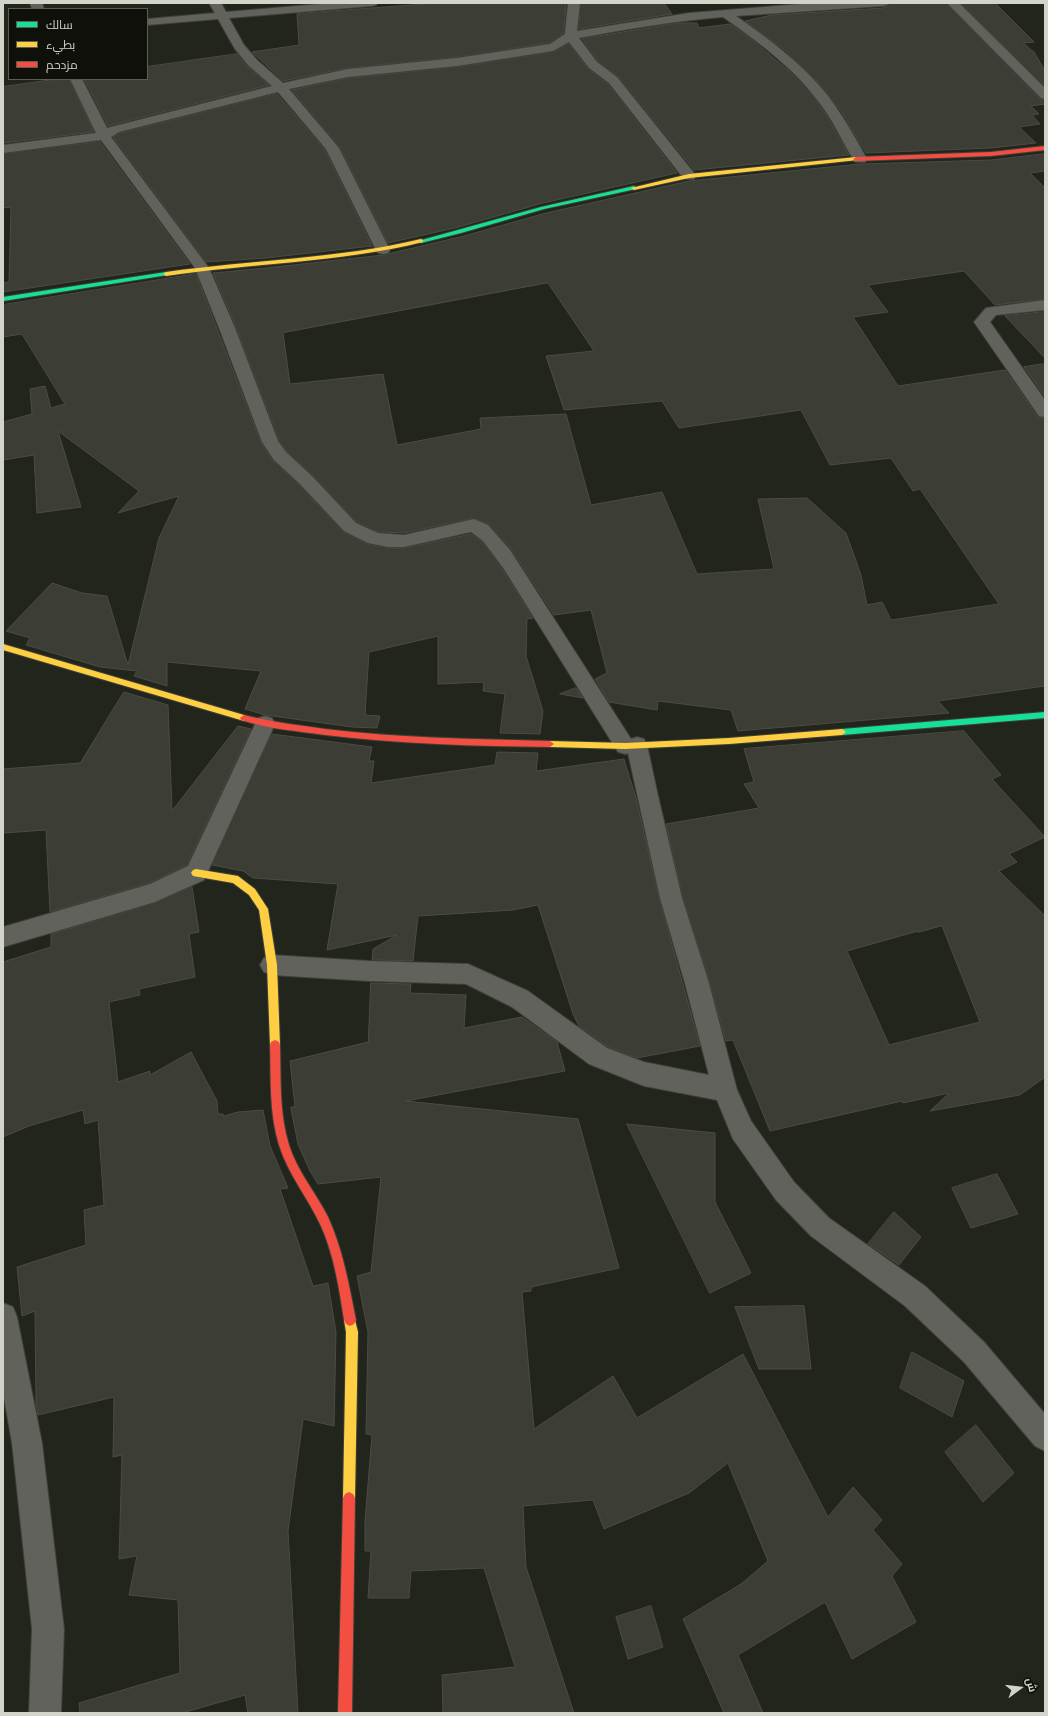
<!DOCTYPE html>
<meta charset="utf-8">
<style>
body{margin:0}
#map{position:relative;width:1048px;height:1716px;overflow:hidden;background:#22251b;font-family:"Golos Text",Cairo,sans-serif}
canvas{display:block}
.frame{position:absolute;inset:0;border:4px solid #d0d4c9;pointer-events:none}
.legend{position:absolute;left:8px;top:8px;width:140px;height:72px;box-sizing:border-box;background:#0e1009;border:1px solid #5c5e56;margin:0;padding:5px 7px;list-style:none;font-size:12px;color:#d0d4c9}
.legend li{display:flex;align-items:center;gap:8px;height:20px}
.legend b{width:20px;border:1px solid #5c5e56}
.north{position:absolute;left:1000px;top:1668px;width:40px;height:40px;-webkit-text-stroke:3px #0e1009;paint-order:stroke;rotate:75deg;font-size:11px;font-weight:700;line-height:16px;text-align:center;color:#d0d4c9}
.north::after{content:'';display:block;margin:auto;width:14px;height:18px;background:#d0d4c9;clip-path:polygon(50% 0,100% 100%,50% 72%,0 100%)}
</style>
<div id="map">
<canvas width="1048" height="1716"></canvas>
<div class="frame"></div>
<ul class="legend">
<li><b style="height:5px;background:#16e098"></b>سالك</li>
<li><b style="height:5px;background:#ffcf43"></b>بطيء</li>
<li><b style="height:5px;background:#f24e42"></b>مزدحم</li>
</ul>
<div class="north">ش</div>
</div>
<script>
const g = document.querySelector('canvas').getContext('2d');
g.lineJoin = 'round';
function fill(path, color) { g.fillStyle = color; g.fill(path, 'evenodd'); }
function strokePath(path, color, width, dash) { g.strokeStyle = color; g.lineWidth = width; g.lineCap = dash ? 'butt' : 'round'; g.setLineDash(dash || []); g.stroke(path); }
const building = new Path2D(`
 M439,3H566L564,33L549,43L457,57L348,68L283,81L252,52L299,45L297,14Z
 M581,3H664L672,14L579,29Z
 M890,3H946L1040,99L1045,100V104L1031,106L1039,114L1032,115L1040,124L1019,127L1036,143L991,148L866,153L840,110L819,83L786,51L745,21L772,15L883,8L888,6Z
 M961,3H995L1034,42L1023,43L1034,52L1045,71V86Z
 M678,23H697L699,28L730,24L750,38L789,71L813,96L827,116L849,155L694,170L618,76L598,61L582,39Z
 M569,44L588,69L608,84L677,173L543,203L455,228L388,243L340,147L292,90L348,78L457,67L553,52Z
 M237,54L248,67L269,85L108,126L84,79H147V67Z
 M57,79H69L94,132L3,143V87Z
 M277,94L325,150L372,246L266,258L206,262L113,137L120,133Z
 M100,142L190,264L3,292V283L9,282L11,207L3,208V154Z
 M1045,154V171L1030,173L1045,188V299L995,305L964,271L868,285L888,312L853,317L898,386L1005,370L1038,417L1045,418V686L938,701L949,713L738,731L731,710L658,701L657,710L609,702L595,679L607,673L591,610L554,615L511,549L489,524L474,518L404,533L378,532L357,522L313,475L287,451L279,440L236,327L213,273L266,268L383,255L464,236L546,213L689,181L860,164L991,160ZM548,283L594,351L546,356L564,410L662,401L679,428L801,410L830,465L891,458L913,491L920,489L999,604L891,620L882,602L867,605L861,575L846,533L807,498L758,499L774,569L697,574L662,492L591,505L566,414L480,418L481,429L397,445L383,374L290,384L283,333Z
 M196,274L261,443L273,461L299,485L343,532L367,544L388,548H404L471,534L482,542L503,570L533,618L527,619L526,656L543,711L540,734L500,733L505,694L483,691L484,682L438,684V636L369,652L365,715L380,716L377,728L352,727L265,715L245,709L261,671L167,662V686L134,676L137,671L100,667L26,645L30,638L6,631L52,583L82,593L107,596L128,665L159,538L179,496L118,513L139,491L58,431L81,507L37,513L34,455L3,460V422L32,414L30,389L45,386L51,408L65,404L22,334L3,337V305Z
 M1045,312V358L1005,316Z
 M1045,364V397L1024,367Z
 M576,688L583,698L560,694Z
 M124,692L168,705L172,811L238,726L251,729L187,865L149,883L50,912L46,830L3,833V769L80,763Z
 M964,731L1001,775L992,779L1045,837L1009,854L1017,862L999,871L1045,916V1077L1020,1095L930,1111L949,1093L903,1103L902,1101L770,1131L733,1040L726,1041L709,980L683,898L666,824L759,808L744,784L754,782L744,749ZM942,926L980,1022L889,1045L847,951L918,931V932Z
 M272,734L372,747L369,761H374L371,783L495,765L497,752L538,753L536,771L624,759L636,798L659,898L700,1046L637,1058L608,1047L579,1026L573,1014L538,905L513,910L418,916L413,961L372,960L373,949L397,935L327,950L338,884L253,878L243,871L212,865Z
 M192,887L199,932L189,934L195,977L139,989L140,995L109,1002L118,1082L150,1071V1075L191,1052L217,1101L218,1114H223L224,1116L238,1112L263,1110L270,1146L288,1188L280,1189L313,1286L328,1283L336,1332L334,1426L303,1419L288,1531L298,1713H248L245,1695L182,1713H80L79,1703L180,1673L178,1600L129,1595L137,1556L119,1559L122,1455L113,1457L114,1397L38,1415L36,1405L35,1311L22,1316L17,1267L86,1245L84,1210L104,1205L98,1120L85,1124L83,1110L29,1126L3,1137V962L51,947V934L155,903Z
 M371,983L411,984L410,993L466,995L464,1028L522,1017L557,1042L565,1071L406,1101L578,1119L619,1268L531,1287V1291L522,1292L534,1429L613,1376L637,1418L743,1354L828,1517L853,1487L882,1520L873,1530L902,1564L892,1576L916,1622L852,1659L825,1602L738,1655L763,1713H724L683,1619L741,1584L768,1561L728,1463L689,1493L604,1529L593,1500L523,1506L526,1567L574,1713H443L442,1675L515,1667L484,1568L411,1571L409,1598H368L371,1551H365V1521L372,1435L366,1434L368,1332L357,1276L371,1272L381,1177L318,1184L310,1171L298,1144L291,1109V1107H295L290,1061L368,1042Z
 M627,1124L715,1133V1202L751,1273L710,1293Z
 M997,1174L1018,1214L971,1228L952,1188Z
 M894,1212L921,1237L899,1265L868,1244Z
 M804,1306L811,1369H759L735,1307Z
 M912,1352L964,1381L952,1417L900,1388Z
 M976,1425L1014,1473L983,1502L945,1452Z
 M651,1606L663,1647L628,1659L616,1617Z`);
fill(building, '#3c3d35');
strokePath(building, '#4b4c43', 1);
const street = new Path2D(`
 M30,3H42L44,9H32Z
 M209,3H221L226,12L332,3H378L376,5L372,6L229,18L244,45L257,60L283,83L348,69L457,58L550,44L565,34L568,3H580L577,31L689,13L813,3H889L887,5L883,6L736,16C769,39 803,64 828,96C843,116 855,137 867,159L865,162H855C844,145 836,126 824,109C798,71 760,43 723,17C674,21 627,29 579,38L597,62L617,77L694,173L696,176L694,179H684L609,83L589,68L569,42L553,51L457,66L348,77L289,89L339,148L390,250L388,253L383,254L378,253L376,250L326,149L278,92L119,132L111,137L209,268L235,328L278,441L286,452L312,476L356,523L378,533L404,535L474,519L488,525L510,550L631,739L637,737L644,739L647,745L658,796L682,898L708,980L737,1090L751,1121L794,1182L829,1218L925,1286L984,1342L1045,1414V1451L1035,1446L964,1362L905,1306L811,1236L776,1200L733,1139L717,1100L644,1086L589,1064L512,1007L466,984L369,981L272,975L264,972L260,965L264,958L272,955L369,961L468,964L528,991L607,1048L644,1062L709,1075L684,980L660,898L628,753L625,754L618,752L504,569L483,541L471,532L404,547H388L368,543L344,531L300,484L274,460L262,442L219,328L195,268L101,140L3,153V145L96,133L70,79H82L107,128L272,86L249,66L235,49L218,19L147,25V19L215,13Z
 M947,3H959L1045,88V99L1041,98Z
 M1045,300V310L996,315L990,322L1045,400V417L1039,416L974,322L986,308Z
 M265,716L272,718L275,724L204,880L155,902L3,947V927L150,884L188,866L255,724L258,718Z
 M3,1303L13,1307L17,1317L42,1443L64,1629L61,1713H29L32,1629L12,1443L3,1392Z`);
const fast = new Path2D(`
 M634,186L637,188L636,189L544,209L461,233L421,243L418,241L541,207Z
 M166,272L168,273V275L3,301V297Z
 M1045,712V718L842,735L838,732L842,729Z`);
const slow = new Path2D(`
 M856,157L858,158V160L689,178L634,190L631,188L689,174Z
 M421,239L423,240V242C339,263 252,263 166,276L163,274L166,272C251,260 337,259 421,239Z
 M3,644L244,715L248,718L244,721L3,650Z
 M842,729L846,732L842,735L729,744L625,749L550,747L546,744L550,741L625,743L729,738Z
 M196,869L238,876L255,889L268,909L277,965L280,1045L279,1048L275,1050L271,1048L270,1045L267,965L259,910L249,895L233,883L193,876L191,873L193,870Z
 M350,1314L354,1316L358,1332L355,1498L353,1502L349,1504L345,1502L343,1498L346,1332L344,1320L346,1316Z`);
const jam = new Path2D(`
 M1045,146V150L991,156L856,161L853,159L856,157L991,152Z
 M244,715C271,722 298,725 325,729C400,738 475,739 550,741L554,744L550,747C475,746 400,744 325,735C297,731 268,729 241,720L240,718Z
 M275,1040L279,1042L280,1045C281,1078 279,1113 289,1145C297,1171 316,1193 328,1217C343,1250 349,1285 356,1320L354,1324L350,1326L346,1324L344,1320C339,1288 334,1255 321,1226C308,1198 288,1174 279,1145C269,1113 271,1078 270,1045L271,1042Z
 M349,1492L353,1494L355,1498L352,1713H338L343,1498L345,1494Z`);
strokePath(street, '#3e4139', 2);
strokePath(fast, '#3e4139', 2);
strokePath(slow, '#3e4139', 2);
strokePath(jam, '#3e4139', 2);
fill(street, '#60625b');
fill(fast, '#16e098');
fill(slow, '#ffcf43');
fill(jam, '#f24e42');
</script>
